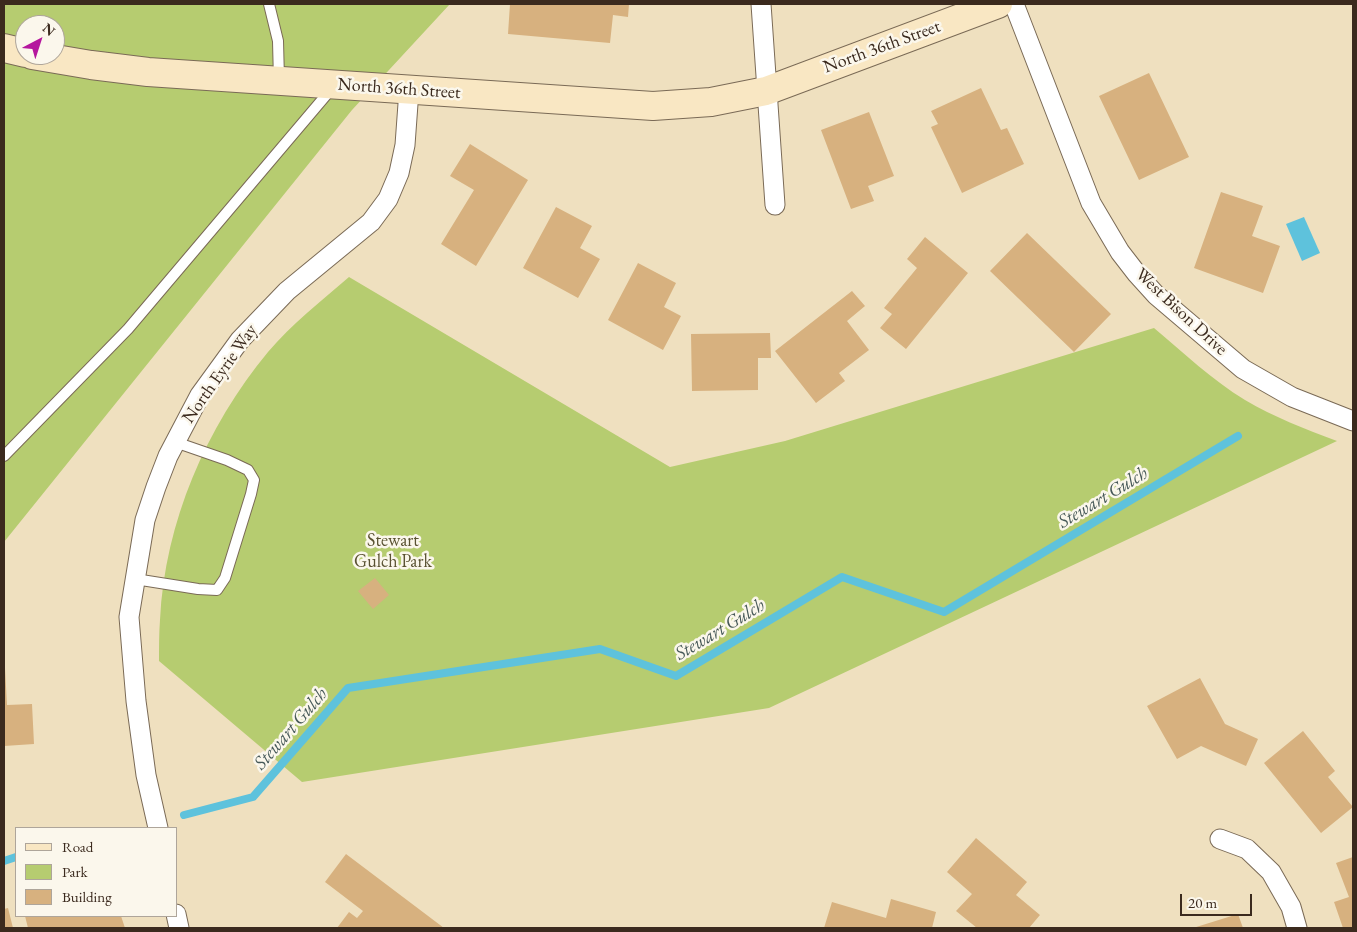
<!DOCTYPE html>
<style>
body{margin:0}
#map{position:relative;width:1357px;height:932px;overflow:hidden;background:#efe0bf;font-family:"EB Garamond",serif}
canvas{display:block}
.frame{position:absolute;inset:0;border:5px solid #3b2a1e;pointer-events:none}
.legend{position:absolute;left:15px;top:827px;width:162px;height:90px;box-sizing:border-box;background:#fbf7ec;border:1px solid #aea59a;margin:0;padding:6px 9px;list-style:none;font-size:15px;color:#3b2a1e}
.legend li{display:flex;align-items:center;gap:10px;height:25px}
.legend b{width:25px;border:1px solid #aea59a}
.north{position:absolute;left:15px;top:15px;width:50px;height:50px;box-sizing:border-box;background:#fbf7ec;border:1px solid #aea59a;border-radius:50%;rotate:40deg;font-size:14px;font-weight:700;line-height:20px;text-align:center;color:#3b2a1e}
.north::after{content:'';display:block;margin:auto;width:18px;height:22px;background:#b5179e;clip-path:polygon(50% 0,100% 100%,50% 72%,0 100%)}
.scale{position:absolute;left:1180px;top:894px;width:72px;height:22px;box-sizing:border-box;border:2px solid #3b2a1e;border-top:0;padding-left:6px;font-size:15px;line-height:18px;white-space:nowrap;color:#3b2a1e;-webkit-text-stroke:4px #fbf7ec;paint-order:stroke}
</style>
<div id="map">
<canvas width="1357" height="932"></canvas>
<div class="frame"></div>
<ul class="legend">
<li><b style="height:6px;background:#f9e7c3"></b>Road</li>
<li><b style="height:14px;background:#b6cc70"></b>Park</li>
<li><b style="height:14px;background:#d7b17f"></b>Building</li>
</ul>
<div class="north">N</div>
<div class="scale">20 m</div>
</div>
<script>
const g = document.querySelector('canvas').getContext('2d');
g.lineJoin = 'round';
function fill(path, color) { g.fillStyle = color; g.fill(path, 'evenodd'); }
function strokePath(path, color, width, dash) { g.strokeStyle = color; g.lineWidth = width; g.lineCap = dash ? 'butt' : 'round'; g.setLineDash(dash || []); g.stroke(path); }
function label(font, color, halo, rows, align = 'center') {
  g.font = font + ' "EB Garamond",serif'; g.lineWidth = 5; g.setLineDash([]); g.textBaseline = 'middle'; g.strokeStyle = halo; g.fillStyle = color; for (const [text, x, y, turn = 0] of rows) {
    g.save(); g.translate(x, y); g.rotate((+turn || 0) * Math.PI / 180); g.textAlign = isNaN(turn) ? turn : align; if (halo) g.strokeText(text, 0, 0); g.fillText(text, 0, 0); g.restore();
  }
}
fill(new Path2D(`
 M4,4H450L352,110L4,542ZM25,25H55V55H25Z
 M349,277L670,467L785,441L1154,328C1184,353 1212,380 1245,400C1274,417 1305,429 1337,441L769,708L302,782L159,661C159,648 159,633 160,620C165,522 206,427 268,352C292,324 321,301 349,277Z`), '#b6cc70');
fill(new Path2D(`
 M1304,217L1320,253L1302,261L1286,224Z`), '#5ec2dc');
strokePath(new Path2D(`
 M184,815L253,797L348,688L600,649L676,676L842,577L944,612L1238,436
 M4,861L16,857`), '#5ec2dc', 8);
fill(new Path2D(`
 M510,4H629L628,17L613,15L610,43L508,34Z
 M1149,73L1189,157L1139,180L1099,96Z
 M981,88L1001,130L1007,128L1024,164L962,193L931,127L938,124L931,111Z
 M869,112L894,176L868,186L874,201L851,209L821,130Z
 M470,144L528,180L476,266L441,244L474,190L450,176Z
 M1221,192L1263,206L1252,236L1280,246L1263,293L1194,268Z
 M556,207L592,226L580,248L600,259L578,298L523,268Z
 M1027,233L1111,314L1074,352L990,271Z
 M925,237L968,273L906,349L880,328L892,314L884,308L917,268L907,259Z
 M638,263L676,283L664,307L681,316L663,350L608,320Z
 M852,291L865,306L847,321L869,350L839,373L845,381L816,403L775,351Z
 M770,333L771,358H758V390L692,391L691,334Z
 M375,578L389,595L373,609L358,591Z
 M4,668H5L7,705L32,704L34,744L4,746Z
 M1200,678L1225,724L1258,739L1246,766L1201,746L1177,759L1147,706Z
 M1303,731L1335,771L1328,777L1353,807L1321,833L1264,763Z
 M976,838L1027,882L1016,895L1040,915L1029,928H977L956,911L972,894L947,872Z
 M346,854L444,928H337L349,912L357,918L363,911L325,882Z
 M1353,857V928H1343L1334,902L1349,897L1336,863Z
 M891,899L936,912L932,928H824L832,902L886,918Z
 M8,908L13,928H4V909Z
 M1238,914L1243,928H1193Z
 M25,916H121L125,928H28Z`), '#d7b17f');
const lane = new Path2D(`
 M269,4L278,41L279,80
 M4,456L128,329L333,87
 M135,579L198,589L217,590L225,578L251,494L254,480L248,470L227,460L175,442`);
const street = new Path2D(`
 M761,4L775,205
 M1014,4L1091,203L1120,252L1137,274L1156,295L1243,369L1292,397L1353,421
 M158,828L146,775L136,701L129,617L145,520L156,487L168,456L200,395L240,340L287,291L371,222L388,199L399,173L405,145L409,90
 M1220,839L1247,849L1271,872L1291,907L1297,928
 M176,914L179,928`);
const secondary = new Path2D(`
 M4,48L25,53
 M32,55L91,65L148,72L653,106L711,102L766,91L998,4`);
strokePath(lane, '#7a6a56', 12);
strokePath(street, '#7a6a56', 21);
strokePath(secondary, '#7a6a56', 30);
strokePath(lane, '#fff', 10);
strokePath(street, '#fff', 19);
strokePath(secondary, '#f9e7c3', 28);
label('18px', '#3b2a1e', '#fbf7ec', [
 ["North 36th Street",882,47,-20],
 ["North 36th Street",399,89,4],
 ["West Bison Drive",1181,312,43],
 ["North Eyrie Way",220,374,-55]
]);
label('18px', '#5a5232', '#fbf7ec', [
 ["Stewart",393,541],
 ["Gulch Park",393,562]
]);
label('italic 19px', '#465857', '#fbf7ec', [
 ["Stewart Gulch",1103,498,-31],
 ["Stewart Gulch",720,630,-31],
 ["Stewart Gulch",291,729,-49]
]);
</script>
